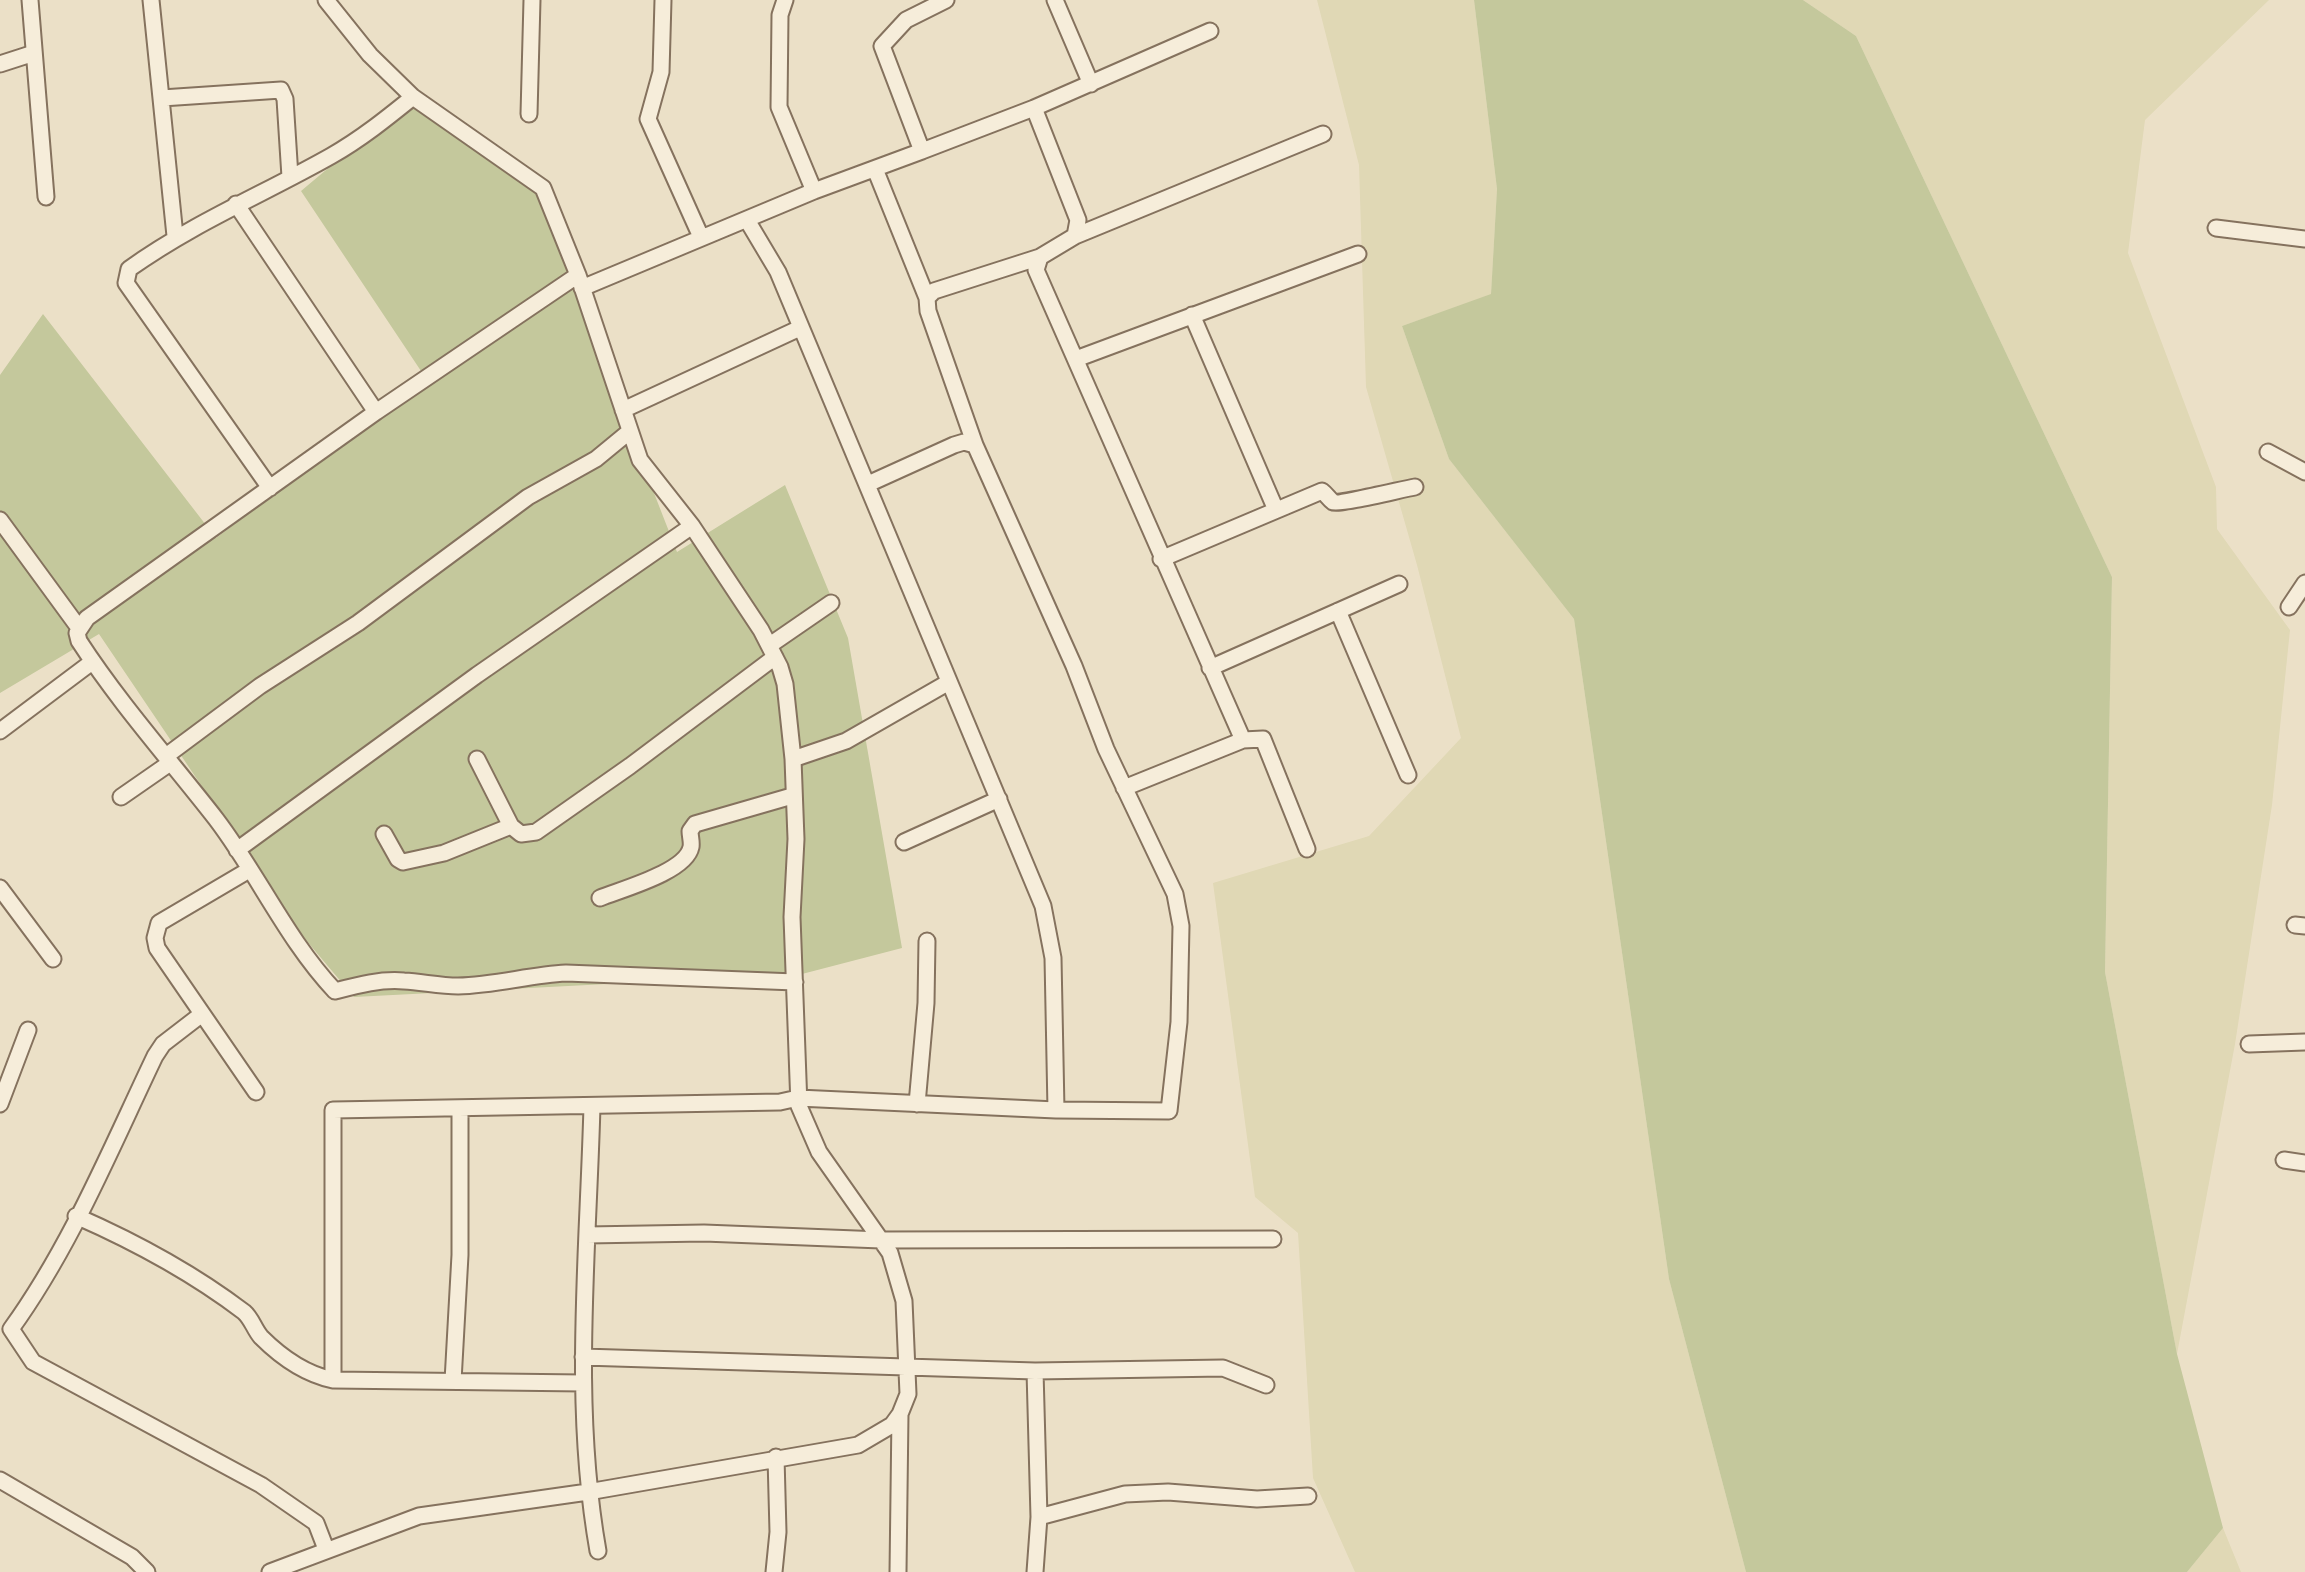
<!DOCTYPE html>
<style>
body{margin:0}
canvas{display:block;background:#ebe0c7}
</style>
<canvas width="2305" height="1572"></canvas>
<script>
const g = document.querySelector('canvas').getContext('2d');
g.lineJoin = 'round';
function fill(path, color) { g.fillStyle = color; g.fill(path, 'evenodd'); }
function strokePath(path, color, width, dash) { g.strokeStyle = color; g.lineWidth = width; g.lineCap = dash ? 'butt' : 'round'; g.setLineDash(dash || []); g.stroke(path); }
fill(new Path2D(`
 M1317,0H1474L1497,189L1491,295L1402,326L1449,459L1574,619L1669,1279L1746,1572H1355L1313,1478L1298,1233L1255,1197L1213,883L1369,836L1461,738L1417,565L1366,387L1359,165Z
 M1803,0H2269L2145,120L2128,253L2216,487L2217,529L2290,630L2272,805L2235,1044L2177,1354L2105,972L2112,577L1856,36Z
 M2223,1528L2241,1572H2187Z`), '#e0d8b5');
fill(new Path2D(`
 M1474,0H1803L1856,36L2112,577L2105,972L2177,1354L2223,1528L2187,1572H1746L1669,1279L1574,619L1449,459L1402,326L1491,294L1497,189Z
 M413,97L536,191L677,552L785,485L848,638L902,948L802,974L354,997L305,939L99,634L0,693V375L43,314L216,538L427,380L301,191Z`), '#c4c89c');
const minor = new Path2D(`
 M30,0L46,197
 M151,0L175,236
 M663,0L661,72L648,119L701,237
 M785,0L780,15L779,107L814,191
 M1055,0L1091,84
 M0,64L34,53
 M162,98L281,90L285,99L290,177
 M1034,108L1210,31
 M529,114L532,0
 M922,151L1034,108L1078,220L1075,236L1040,257L1036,270L1243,740L1124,788
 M875,169L927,298
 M236,204L376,412
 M2216,228L2305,239
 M1075,236L1323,134
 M578,275L376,412L87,618L77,633L79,641C120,704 170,760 216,819C258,874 287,940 335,991C358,985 380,979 404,981C422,982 440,986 458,986C495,985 530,975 566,973L795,982
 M582,288L814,191L922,151L882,46L906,20L946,0
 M1192,315L1276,510
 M1076,359L1358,254
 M623,410L800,328
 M975,445L928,311L927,298L934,291L1040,257
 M2268,452L2305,472
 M868,484L954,445L964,442L975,445L1074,666L1106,749L1175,894L1181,926L1179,1022L1169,1111L1056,1110
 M270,488L126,283L129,269C195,222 262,195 331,156C361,139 387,118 413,97
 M0,520L79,628
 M1161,559L1322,491C1326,494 1329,499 1333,502C1338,505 1403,489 1415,487
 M2289,607L2305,583
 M1338,611L1408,775
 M770,645L831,603
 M1210,668L1399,584
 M0,731L92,662
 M1243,740L1263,739L1307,849
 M166,756L260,686L358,623L528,497L596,459L630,431
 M477,759L511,826L521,834L536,832L630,766L775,657
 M793,759L846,741L949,682
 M121,797L170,763
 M384,834L398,859L403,862L444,853L511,826
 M904,842L999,799
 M237,850L477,675L692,526
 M249,870L159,923L155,938L157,948L256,1092
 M0,888L53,959
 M600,898C622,889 686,872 691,847C692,842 690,836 690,831L695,824L792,796
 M2295,925L2305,926
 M202,1014L163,1044L155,1056C111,1148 71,1246 11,1329L33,1362L261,1485L316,1523L326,1549
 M2249,1044L2305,1042
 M0,1104L28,1030
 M917,1104L926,1003L927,941
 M592,1106C588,1254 572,1404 598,1551
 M2284,1160L2305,1163
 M76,1216C133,1241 194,1274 244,1312C252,1319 254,1329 261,1337C281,1357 305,1374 333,1380
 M587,1235L704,1233L881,1240L1273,1239
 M583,1357L1035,1371L1223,1368L1266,1385
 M1035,1371L1039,1517
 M453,1381L460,1255V1108
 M583,1383L333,1380V1110L780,1102L798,1098L1056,1110L1053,958L1043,906L778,272L747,220
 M0,1480L132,1557L147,1572
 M270,1572L419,1516L588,1492L858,1445L892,1425L900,1414L908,1394L904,1301L890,1253L819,1152L799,1106L792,917L796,839L793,759L785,684L780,667L761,630L692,526L640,460L578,275L543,188L413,97L370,55L326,0
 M774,1572L778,1532L776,1457
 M898,1572L900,1414
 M1035,1572L1039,1517L1125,1494L1168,1492L1257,1499L1308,1496`);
strokePath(minor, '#85725e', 19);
strokePath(minor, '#f6edda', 15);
</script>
